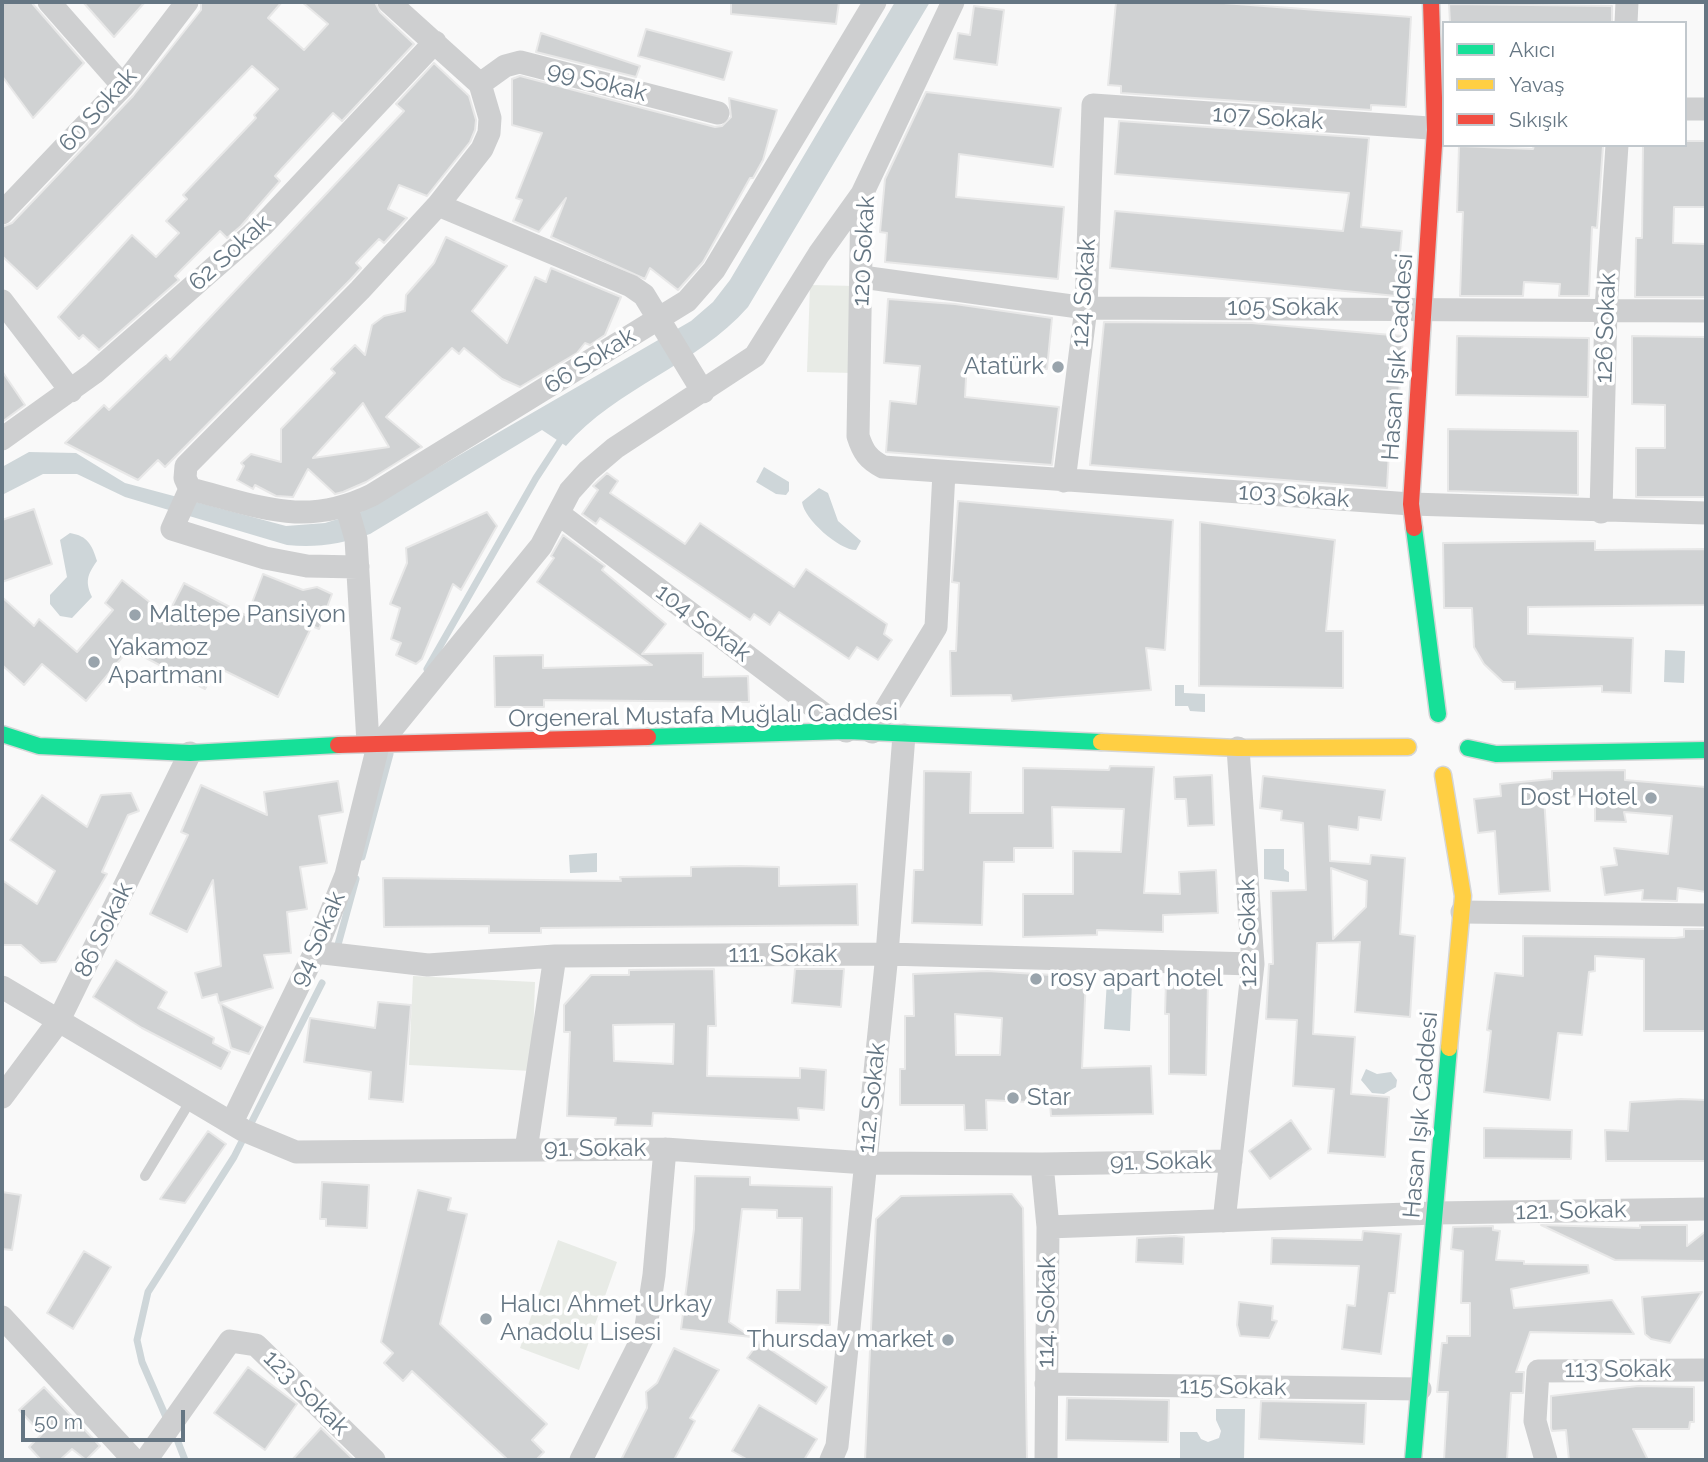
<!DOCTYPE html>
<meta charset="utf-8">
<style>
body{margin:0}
#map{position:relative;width:1708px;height:1462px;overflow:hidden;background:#f9f9f9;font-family:Raleway,sans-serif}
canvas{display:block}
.frame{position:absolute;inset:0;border:4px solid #657683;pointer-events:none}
.legend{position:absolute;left:1442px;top:21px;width:245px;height:126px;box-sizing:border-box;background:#fff;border:2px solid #c1c8cd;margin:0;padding:9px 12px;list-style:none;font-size:21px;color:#657683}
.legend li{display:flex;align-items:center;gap:14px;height:35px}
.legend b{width:35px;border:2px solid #c1c8cd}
.scale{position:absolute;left:21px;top:1410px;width:164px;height:32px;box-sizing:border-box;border:4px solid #657683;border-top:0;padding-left:9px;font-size:21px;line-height:24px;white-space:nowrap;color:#657683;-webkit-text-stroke:5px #fff;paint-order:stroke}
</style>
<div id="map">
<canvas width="1708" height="1462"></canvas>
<div class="frame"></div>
<ul class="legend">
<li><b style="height:9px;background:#16e098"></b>Akıcı</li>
<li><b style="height:9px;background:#ffcf43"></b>Yavaş</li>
<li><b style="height:9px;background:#f24e42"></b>Sıkışık</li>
</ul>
<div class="scale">50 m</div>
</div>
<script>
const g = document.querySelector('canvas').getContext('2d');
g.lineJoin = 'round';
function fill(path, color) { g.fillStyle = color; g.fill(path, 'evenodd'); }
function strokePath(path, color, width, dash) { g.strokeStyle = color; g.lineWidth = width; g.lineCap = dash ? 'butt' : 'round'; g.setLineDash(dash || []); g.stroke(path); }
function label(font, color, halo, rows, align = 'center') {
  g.font = font + ' Raleway,sans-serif'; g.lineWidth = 7; g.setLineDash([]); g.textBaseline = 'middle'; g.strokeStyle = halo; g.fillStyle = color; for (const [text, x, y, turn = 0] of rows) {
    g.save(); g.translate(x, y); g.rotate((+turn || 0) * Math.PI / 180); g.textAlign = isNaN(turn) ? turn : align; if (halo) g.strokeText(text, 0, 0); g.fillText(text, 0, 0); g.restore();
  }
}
fill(new Path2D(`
 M810,285L856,286L854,373L807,372Z
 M413,976L535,982L532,1071L409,1065Z
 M558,1240L617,1262L579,1370L520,1348Z`), '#e8ebe6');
fill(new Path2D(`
 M895,2H930L748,307C696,366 617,387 566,446L542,430L370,534C341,544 317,548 287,545L125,497L77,474H43L2,495V467L29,452L76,453L125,483L286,526L325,523L361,512L691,321L713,302L730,280Z
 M764,467L789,482V491L786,495L776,494L756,482Z
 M819,488L828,493L838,521L861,541L856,550C839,550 804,519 802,502Z
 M70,533C88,536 92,545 97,561C87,575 85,582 92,597L72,618L60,616L50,604V595L67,577L60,540Z
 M1665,650L1685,651L1684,683L1664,682Z
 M1175,685H1184V693L1205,694V712L1190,711L1188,706H1175Z
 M1264,849H1284V869L1289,872V882L1264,879Z
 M597,853V872L570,873L569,855Z
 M1107,980L1132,982L1130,1031L1104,1029Z
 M1366,1069L1377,1074L1391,1072L1397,1080L1396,1087L1384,1094L1372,1093L1361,1080Z
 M1216,1409H1245L1244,1460H1180V1432H1197L1201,1439L1208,1442L1219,1438L1221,1431L1216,1420Z`), '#ced6d9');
strokePath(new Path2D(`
 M427,669L536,478L564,435
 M362,857L390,754
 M336,952L356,879
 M166,1417L142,1362L137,1340L148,1292L234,1157L322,983
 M178,1442L185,1460`), '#ced6d9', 7);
const building = new Path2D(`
 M2,2H31L84,63L33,118L2,76Z
 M83,2H145L114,37Z
 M201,2H282L268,18L304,50L328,24L302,2H375L380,12L414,44L342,121L333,113L275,176L280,181L241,226L227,238L220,231L175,276L179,280L99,350L83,335L79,339L58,317L132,235L156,257L179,233L166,221L187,199L183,195L256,118L254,115L278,89L252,66L37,289L2,256V227L12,223L133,96L201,10Z
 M731,2H839L836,24L731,14Z
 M1116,2H1210L1411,17L1406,107L1371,105V110L1121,93V86L1108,85Z
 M1449,4L1612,6V23H1450Z
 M974,6L1004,10L997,65L954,59L958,33L970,35Z
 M646,29L732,52L724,80L638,56Z
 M541,33L640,66L636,77L536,52Z
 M434,63L469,96L476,120L475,130L470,142L427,196L399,185L388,209L407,218L384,243L379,239L356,263L361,268L350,280L165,467L158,460L138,480L65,443L104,405L109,410L166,355L170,360L404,111L396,104Z
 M520,76L715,127L722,126L731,117L729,98L777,110L763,160L753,178H750L703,262L678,290L650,268L645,279L551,237L566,198L539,232L513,221L522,200L516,198L542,133L512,125V79Z
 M926,92L1061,108L1053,167L959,154L956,197L1064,207L1058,279L885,262L887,233L880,232L885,179Z
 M1119,121L1369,138L1361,227L1402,231L1396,296L1110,268L1115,211L1343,231L1349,193L1115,174Z
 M1685,141H1706V207H1674L1673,243L1706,244V297H1635L1636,238H1642L1643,145H1685Z
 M1534,145L1603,146L1597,228L1592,227L1589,296H1559L1560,284L1524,282L1523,296H1460L1463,212H1457L1459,146L1533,149Z
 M446,237L507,266L472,311L507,343L535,277L546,282L551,268L621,297L605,335L590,345L585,343L577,353L520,387L502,379L464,348L459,354L452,348L386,417L422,447L366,482L343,492L335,494L308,469L293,497L276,496L255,485L253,489L237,480L244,466L241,463L251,454L281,462V429L335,373L331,369L355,345L365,355L372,325L384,316L405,311L406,295L434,263ZM363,403L389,447L313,458Z
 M888,299L955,304L1052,318L1047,369L967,360L965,397L1059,407L1052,465L886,452L890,401L916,404L920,366L884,363Z
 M1104,322L1252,323L1403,336L1399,396H1392L1387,488L1090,465Z
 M1457,336L1589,338L1588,397L1456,395Z
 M1632,336L1706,337V497H1636V448H1665V405L1632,404Z
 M2,371L25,405L2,422Z
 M1448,429L1578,431V495L1448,491Z
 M607,473L618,481L610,493L685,544L700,523L794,587L806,569L887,624L884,634L892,640L878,660L857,647L849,659L779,612L770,625L754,614L750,620L600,518L596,524L582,514L598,490L593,486Z
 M958,501L1173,520L1165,650L1146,648L1151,690L1012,701L1011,695L951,696L950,651H956L959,583L952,582Z
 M34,509L52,564L2,582V520Z
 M487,512L497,526L461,590L453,584L422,659L416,664L396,655L401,643L391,639L400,608L390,604L407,563L406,548Z
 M1200,522L1335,540L1326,631H1343V688L1199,686Z
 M563,535L605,566L602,570L666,624L642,654L703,653V677L748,676L749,702L544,700V707H495L494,656L543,655V668L652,665L537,582L554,558L551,556Z
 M1595,541V550L1706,549V605L1528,607V634L1633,638L1631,693L1602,692V686L1515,689V682H1503L1484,664L1474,647L1472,608H1444L1443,543Z
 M263,574L303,590L317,587L332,594L319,629L312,626L278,697L217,667L205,689L129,649L86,701L42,664L24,685L2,665V597L34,626L39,619L77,652L113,610L105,603L122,580L167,616L184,583L247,616Z
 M1110,766L1154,767L1144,893L1180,894L1179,872L1216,870L1218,913L1163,915V932L1097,930V935L1023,937V894H1073V851L1121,852L1124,809L1052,807L1053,848H1014V862H984L982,925L912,923L914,870H923L924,771L971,772L970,813H1023V768L1109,770Z
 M1625,770V780L1706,787V892L1678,888L1677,901L1642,900L1643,890L1605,895L1601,867L1617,865L1614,848L1668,854L1672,816L1624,812L1626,822L1595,821V796L1544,797L1550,891L1499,894L1495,831L1478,833L1474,799L1501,796L1500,784L1552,779V771Z
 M1212,775L1214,825L1188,826L1186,799H1175L1174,777Z
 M1263,776L1385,790L1381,820L1359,817L1358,830L1329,826L1330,861L1370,864L1371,855L1405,858L1400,934L1415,936L1410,1017L1355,1012L1360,942L1317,943L1313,1034L1355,1037L1351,1094L1389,1097L1385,1157L1328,1153L1334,1089L1293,1086L1297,1020L1266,1019L1269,964H1273L1271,891L1306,890L1303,823L1281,820L1282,811L1260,808ZM1331,868L1367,881L1366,907L1333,939Z
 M338,781L343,812L319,816L327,863L300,867L307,909L287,912L291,953L264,955L273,988L219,1003L217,994L202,998L195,973L221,966L213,880L187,932L150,914L188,835L181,832L201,785L267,815L264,792Z
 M131,793L139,811L128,815L102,872L107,874L56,962L41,963L21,945H2V880L37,904L55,871L10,840L42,795L87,827L101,795Z
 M740,866L779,867V886L857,884L858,925L541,928V933H489V926L384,927L383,878L621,881L620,877L691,876V867Z
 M1684,929H1706V1031H1644V959L1595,956V971L1589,972L1582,1035L1558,1033L1550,1100L1484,1092L1491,1031L1487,1030L1495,973L1523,976V936L1675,938L1684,937Z
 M116,960L167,992L158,1008L214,1038L213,1043L230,1052L221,1069L142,1028L93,997Z
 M714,969L716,1026H708L707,1076L800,1078V1068L826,1070L824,1110L798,1108L799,1120L653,1113L652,1126L615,1125L616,1118L567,1116L570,1032H564V1005L591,975H629V970ZM674,1024L673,1064L614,1061L613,1025Z
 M795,969H844L841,1007L792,1003Z
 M987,971L1086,977L1082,1068L1151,1066L1153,1114L1051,1116L1050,1103L986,1100L987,1130H965L964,1105H900V1069H905V1016H914L913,974ZM955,1014L1002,1018L1000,1055H956Z
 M1166,980L1208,982L1206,1075L1169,1074V1014H1165Z
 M378,1002L411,1005L403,1102L369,1099L371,1072L304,1062L310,1018L375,1028Z
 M220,1003L263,1027L249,1054L231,1048Z
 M1681,1099L1706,1100V1161H1606L1605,1130L1628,1131L1630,1102Z
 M1291,1120L1311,1149L1270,1179L1249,1151Z
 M1484,1128L1572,1130L1571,1159L1484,1158Z
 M208,1131L226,1144L185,1203L160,1199Z
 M695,1176L750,1177V1185L832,1187L830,1325L776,1323L777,1290H800L802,1218H777V1210L742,1209L729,1322L751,1337L681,1329L694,1229Z
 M322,1182L369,1185L367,1228L326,1226V1219H320Z
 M418,1190L451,1198L448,1210L467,1214L440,1324L547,1424L532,1440L544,1452L536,1460H508L412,1371L403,1381L384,1363L393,1353L381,1342Z
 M2,1192L21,1195L12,1250L2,1249Z
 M1012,1194L1023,1208L1027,1460H865L876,1219L901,1196Z
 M1541,1225L1640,1228V1225H1687V1246L1706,1231V1261L1615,1260Z
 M1493,1226V1230L1500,1231L1496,1260L1524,1261V1264L1588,1265L1589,1273L1511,1289L1514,1308L1612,1300L1634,1334L1530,1332L1516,1372H1524L1523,1393H1511L1507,1460H1444L1448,1392H1437L1442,1343H1447V1336H1470V1303H1461L1463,1251L1451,1249L1453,1227Z
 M1363,1231L1401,1234L1395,1293H1389L1381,1354L1342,1349L1347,1305L1355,1306L1359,1266L1271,1264L1272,1238L1362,1240Z
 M1175,1236L1184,1237L1183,1264L1136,1262L1137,1238Z
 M84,1251L111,1267L73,1329L47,1313Z
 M1702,1292L1670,1343L1651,1339L1645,1334L1642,1297Z
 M1239,1302L1273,1306L1272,1320L1277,1321L1269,1338L1240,1336L1237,1325Z
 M759,1342L827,1387L816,1404L747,1358Z
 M674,1348L719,1370L690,1418L695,1421L674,1460H621L647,1408L646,1392L657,1383Z
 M248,1367L297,1404L265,1450L214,1413Z
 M1638,1386L1694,1387V1422H1690L1689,1429H1633L1648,1460H1569L1566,1430L1552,1431L1551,1428V1396Z
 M44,1387L100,1446L86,1460L72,1449L60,1460H41L29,1447L42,1434L19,1410Z
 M1067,1398L1169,1400L1168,1442L1066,1440Z
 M1261,1401L1366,1403L1364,1444L1259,1439Z
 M759,1405L817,1439L804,1460H748L732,1451Z
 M321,1428L354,1460H292Z`);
fill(building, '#d0d2d3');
strokePath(building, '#e8e8e8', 2);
const fast = new Path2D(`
 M1414,528L1438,714
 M2,734L39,746L190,753L338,745
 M648,737L846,731L1101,742
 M1468,748L1496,754L1706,750
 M1413,1460L1449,1048`);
const slow = new Path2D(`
 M1101,742L1238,748L1408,747
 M1443,775L1463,896L1449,1048`);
const jam = new Path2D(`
 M1414,528L1411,504L1435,130L1431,2
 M338,745L648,737`);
strokePath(fast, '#d5d6d7', 19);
strokePath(slow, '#d5d6d7', 19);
strokePath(jam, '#d5d6d7', 19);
strokePath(new Path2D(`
 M145,1176L191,1100`), '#cecfd0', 10);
strokePath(new Path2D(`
 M49,2L123,86
 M389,2L480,84L490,118L489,133L482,149L438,205L360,290L186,466L185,478L190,489C259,506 304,528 372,495L687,301L714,270L875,2
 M953,2L862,194L858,436C863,452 868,459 883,467L1411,504L1706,513
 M1626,23L1627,2
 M480,84L505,66L520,62L718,113
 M1685,109H1706
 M438,205L631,286L644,295L703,392
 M2,213L123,86L187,2
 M862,277L1086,308L1706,311
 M2,301L71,391
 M2,439L94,373L263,225L435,42
 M1064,481L1086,308L1093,105L1444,129
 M190,489L172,529L265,558L307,566L358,567
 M347,508L356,539L368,743
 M1601,512L1606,309L1617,145
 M559,514L846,731
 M872,732L936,627L944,472
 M1462,912L1706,915
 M315,952L428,965L555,956L887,954L1253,964
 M2,987L243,1130L296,1152L665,1149L866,1163L1042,1164L1231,1161
 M2,1097L58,1022L190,753
 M232,1122L315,952L346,875L378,746L541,546L570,491L588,471L615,448L755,356L819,254L862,194
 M526,1150L555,956
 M1042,1164L1048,1227L1046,1460
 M1224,1221L1253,964L1238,748
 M1048,1227L1435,1213L1706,1209
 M2,1317L134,1460
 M1046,1384L1420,1389
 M146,1460L230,1341L256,1345L374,1460
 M581,1460L645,1333L654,1275L665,1149
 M831,1460L837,1446L887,954L904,735
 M1546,1460L1535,1421L1538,1371L1706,1370`), '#cecfd0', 23);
strokePath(fast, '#16e098', 16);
strokePath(slow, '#ffcf43', 16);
strokePath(jam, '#f24e42', 16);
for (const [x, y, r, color] of [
 [1058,367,7,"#99a4ac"],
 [135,615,7,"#99a4ac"],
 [94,662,7,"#99a4ac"],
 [1651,798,7,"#99a4ac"],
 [1036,979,7,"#99a4ac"],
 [1013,1098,7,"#99a4ac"],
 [486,1319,7,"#99a4ac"],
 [948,1340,7,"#99a4ac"]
]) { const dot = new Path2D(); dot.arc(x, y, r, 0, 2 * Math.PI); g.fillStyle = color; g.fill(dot); strokePath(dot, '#fff', 2.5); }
label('24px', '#657683', '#fff', [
 ["99 Sokak",597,82,14],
 ["60 Sokak",98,110,-48],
 ["107 Sokak",1268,118,4],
 ["120 Sokak",864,251,-87],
 ["62 Sokak",230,253,-42],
 ["124 Sokak",1084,293,-86],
 ["105 Sokak",1283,308],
 ["126 Sokak",1606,328,-88],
 ["Hasan Işık Caddesi",1398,357,-86],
 ["66 Sokak",590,361,-32],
 ["103 Sokak",1294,496,4],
 ["104 Sokak",703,623,37],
 ["Orgeneral Mustafa Muğlalı Caddesi",703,716,-1],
 ["86 Sokak",104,930,-64],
 ["122 Sokak",1248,933,-91],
 ["94 Sokak",318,939,-66],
 ["111. Sokak",783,955],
 ["112. Sokak",872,1098,-84],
 ["Hasan Işık Caddesi",1421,1115,-85],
 ["91. Sokak",595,1149],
 ["91. Sokak",1161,1162,-1],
 ["121. Sokak",1571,1211,-1],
 ["114. Sokak",1047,1312,-89],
 ["113 Sokak",1618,1370],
 ["115 Sokak",1233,1387,1],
 ["123 Sokak",306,1393,45]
]);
label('24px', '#657683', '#fff', [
 ["Atatürk",1044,367,"right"],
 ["Maltepe Pansiyon",149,615],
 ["Yakamoz",108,648],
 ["Apartmanı",108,676],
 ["Dost Hotel",1637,798,"right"],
 ["rosy apart hotel",1050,979],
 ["Star",1027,1098],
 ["Halıcı Ahmet Urkay",500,1305],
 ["Anadolu Lisesi",500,1333],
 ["Thursday market",934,1340,"right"]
], 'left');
</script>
